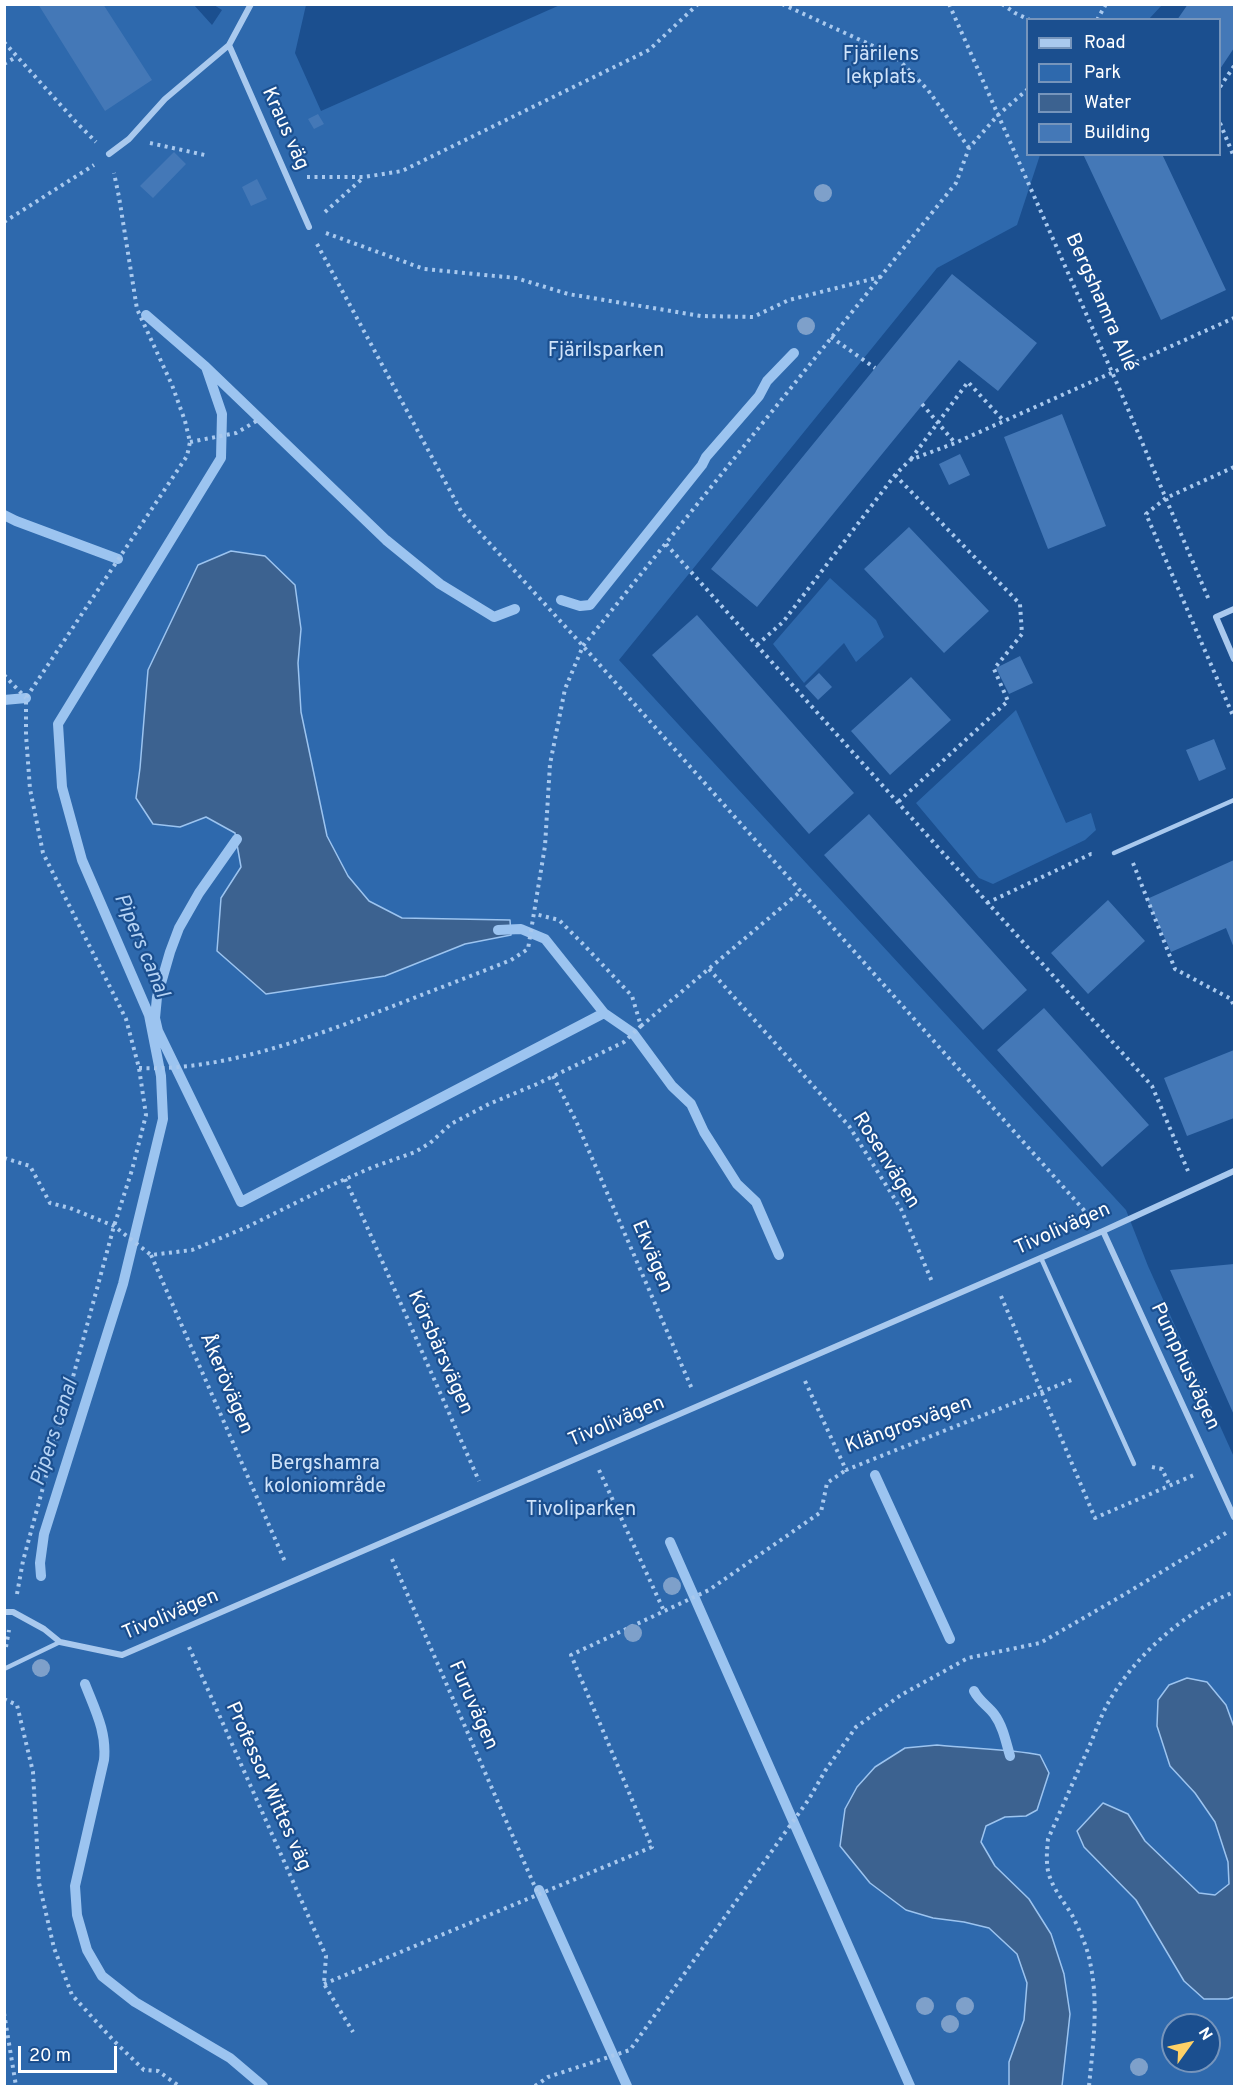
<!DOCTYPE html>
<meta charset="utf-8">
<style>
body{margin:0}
#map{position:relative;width:1239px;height:2091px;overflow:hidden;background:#1b4f8f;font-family:Overpass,sans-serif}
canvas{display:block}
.frame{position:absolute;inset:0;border:6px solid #fff;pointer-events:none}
.legend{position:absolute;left:1026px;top:18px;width:195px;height:138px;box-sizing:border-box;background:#1b4f8f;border:2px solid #7695bc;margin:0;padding:8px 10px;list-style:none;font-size:18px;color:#fff}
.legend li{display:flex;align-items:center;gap:12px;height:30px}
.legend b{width:30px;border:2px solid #7695bc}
.north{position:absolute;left:1161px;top:2013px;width:60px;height:60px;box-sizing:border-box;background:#1b4f8f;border:2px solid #7695bc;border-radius:50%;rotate:57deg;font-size:16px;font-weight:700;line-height:24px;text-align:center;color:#fff}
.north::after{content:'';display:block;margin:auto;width:21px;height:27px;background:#ffd166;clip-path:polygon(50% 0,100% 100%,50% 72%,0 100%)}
.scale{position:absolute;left:18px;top:2046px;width:99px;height:27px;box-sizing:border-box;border:3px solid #fff;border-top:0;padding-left:8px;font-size:18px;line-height:21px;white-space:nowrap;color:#fff;-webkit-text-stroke:4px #1b4f8f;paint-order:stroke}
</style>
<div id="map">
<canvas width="1239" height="2091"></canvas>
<div class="frame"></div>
<ul class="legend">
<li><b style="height:8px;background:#a9c9ee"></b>Road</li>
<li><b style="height:16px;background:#2e69ad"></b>Park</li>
<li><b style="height:16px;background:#3c6290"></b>Water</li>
<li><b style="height:16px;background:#4478b7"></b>Building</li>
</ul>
<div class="north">N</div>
<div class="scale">20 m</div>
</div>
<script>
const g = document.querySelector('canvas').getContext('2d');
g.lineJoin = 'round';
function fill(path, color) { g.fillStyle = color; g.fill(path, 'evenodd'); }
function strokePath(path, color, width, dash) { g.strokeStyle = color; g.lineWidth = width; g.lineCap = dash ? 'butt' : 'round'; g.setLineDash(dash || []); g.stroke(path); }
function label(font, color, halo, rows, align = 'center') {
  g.font = font + ' Overpass,sans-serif'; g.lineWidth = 4.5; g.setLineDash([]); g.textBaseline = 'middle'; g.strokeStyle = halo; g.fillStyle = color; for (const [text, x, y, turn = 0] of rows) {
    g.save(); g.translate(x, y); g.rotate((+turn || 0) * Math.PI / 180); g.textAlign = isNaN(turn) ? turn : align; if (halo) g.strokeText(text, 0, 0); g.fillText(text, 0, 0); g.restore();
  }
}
fill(new Path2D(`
 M5,5H194L212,25L222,10L214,5H306L295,53L321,111L560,5H1162L1149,19L1028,20V154L1040,155L1017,225L937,268L619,660L1126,1210L1148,1266L1234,1457V2086H5ZM1173,2025H1209V2061H1173Z
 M830,578L876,620L884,637L856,662L844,643L804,683L773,644Z
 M1016,710L1066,823L1091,813L1096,830L1085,840L993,884L979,878L916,803Z`), '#2e69ad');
const water = new Path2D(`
 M231,551L265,556L295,585L301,629L298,663L301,712L327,836L348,876L369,901L402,918L510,920L511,935L465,944L385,976L266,994L217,951L221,898L241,867L235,833L206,817L180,827L153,824L136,798L140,768L148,670L198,565Z
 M1187,1678L1207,1682L1226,1705L1234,1727V1997L1228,1999H1204L1184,1981L1136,1900L1084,1847L1077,1831L1103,1803L1128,1814L1145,1841L1199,1893L1215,1895L1229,1884L1228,1862L1215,1822L1195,1793L1170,1766L1157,1726L1158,1700L1169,1685Z
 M937,1745C971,1749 1006,1748 1040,1755L1049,1773L1037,1810L1026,1816L1005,1817L986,1826L981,1842L995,1866L1029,1899L1051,1934L1064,1974L1070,2014L1062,2086H1009V2062L1024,2020L1027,1983L1017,1954L989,1928L964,1922L933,1918L906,1910L870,1883L840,1846L845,1809L857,1787L875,1767L905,1748Z`);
fill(water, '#3c6290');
strokePath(water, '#9cc4f0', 1.5);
strokePath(new Path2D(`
 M146,315L206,367L386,540L440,584L494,617L515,609
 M4,515L16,521L118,559
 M561,600L580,606L590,605L702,465L706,457L759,396L767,381L794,353
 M4,700L26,698
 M237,839L199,893L179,928L170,952L157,997L155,1018L158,1031L241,1202L604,1013
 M498,930L521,929L545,939L604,1013L633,1033L672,1086L691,1104L704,1132L737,1184L756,1202L779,1255
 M875,1475L950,1639
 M670,1542L910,2086
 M41,1576L40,1563L44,1534L123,1284L163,1119L161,1076L149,1015L82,860L62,787L58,724L221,458L222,414L206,367
 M85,1684C95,1710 107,1732 104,1760L75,1886L77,1915L87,1950L102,1976L135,2002L230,2058L263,2086
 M974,1691C979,1701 988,1706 994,1714C1003,1726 1006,1742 1010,1756
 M539,1890L627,2086`), '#9cc4f0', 10);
fill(new Path2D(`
 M38,4H103L152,80L105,111Z
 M1188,4H1234V48L1220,69V20H1177Z
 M318,114L324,124L314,129L308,119Z
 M174,152L186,164L153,198L140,186Z
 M1083,154H1162L1226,290L1161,320Z
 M257,179L267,199L251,206L242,187Z
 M952,274L1037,343L998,391L959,360L757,607L711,569Z
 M1062,414L1106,526L1048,549L1004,437Z
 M960,454L970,475L949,485L939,464Z
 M909,527L989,611L944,653L864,569Z
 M697,615L854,793L809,834L652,655Z
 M1020,656L1033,683L1009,694L996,668Z
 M819,673L832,687L818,700L805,686Z
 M911,677L951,720L890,775L851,731Z
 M1214,739L1226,769L1199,781L1186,750Z
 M869,814L1027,990L983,1030L824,855Z
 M1234,860V948L1226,928L1171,952L1147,899Z
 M1108,900L1145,941L1088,994L1051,953Z
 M1044,1008L1149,1125L1102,1167L997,1050Z
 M1234,1050V1118L1187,1136L1164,1078Z
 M1234,1264V1415L1170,1270Z`), '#4478b7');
strokePath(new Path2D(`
 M782,4L895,56L928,90L969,148
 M949,4L1119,388L1209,600
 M1002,4L1015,13L1030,20
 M1097,20L1106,4
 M4,42L76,122L96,142
 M4,64L16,57
 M1220,87L1234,66
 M1220,123L1234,157
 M150,143L205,155
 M307,177H364L402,171L649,50L698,4
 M325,212L364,177
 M4,222L94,165
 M326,233L424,269L516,278L568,294L701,316L753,317L789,300L880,277
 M317,244L462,513L583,646L1090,1217
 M831,337L875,368
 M922,404L955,443
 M190,442L236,433L260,419
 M911,459L968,382L1003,420
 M1234,467L1166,498L1146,514L1234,718
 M895,475L1020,604L1022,634L994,669L1008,701L898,802
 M666,544L1152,1086L1188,1171
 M757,645L783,622L895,475L910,460L955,443L1234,318
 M4,675L26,698
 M1133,863L1175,969L1231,999L1234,1006
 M987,903L1091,854H1096
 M709,969L849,1126L901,1209L933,1284
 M641,1026L801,891
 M139,1068C223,1071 306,1039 383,1010C426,993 469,977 511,960L528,949L545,846L550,764L565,689L583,646L956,183L969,148L998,115L1028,89
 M553,1076L576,1121L692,1389
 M4,1158L30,1166L50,1203L70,1208L114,1226L151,1255L192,1250L247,1227L334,1184L373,1167L415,1152L430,1143L451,1124L489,1104L537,1084L624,1042L641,1026L632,996L584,945L559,920L535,914
 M345,1179L364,1220L479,1481
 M151,1255L286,1564
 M1001,1296L1095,1518L1194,1475
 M805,1381L846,1470L1074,1379
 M1152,1467L1162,1469L1170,1486
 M599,1470L664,1611
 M392,1559L538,1894
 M17,1594L23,1561L114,1226L132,1170L146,1115L139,1068L126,1019L43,853L30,789L26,735V698L187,456L190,442L185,421L172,385L137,309L119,197L114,173
 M6,1647L9,1630
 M189,1647L326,1956L324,1984L353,2032
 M4,1699L17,1705L33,1772L39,1883L54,1948L72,1995L113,2040L144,2070L158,2071L179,2086
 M324,1984L652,1847L571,1655L709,1590L821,1512L827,1483L846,1470
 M4,2013L16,2086
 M535,2086L548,2077L630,2050L809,1799L825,1771L856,1727L901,1695L968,1658L1040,1643L1125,1594L1226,1533
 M1089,2086C1093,2045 1099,2004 1090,1962C1087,1946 1079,1929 1072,1915C1063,1900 1052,1888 1048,1871C1046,1860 1047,1850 1048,1839C1062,1808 1075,1777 1089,1747C1095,1733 1100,1718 1107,1705C1133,1657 1184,1612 1234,1592`), '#a9c9ee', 4, [3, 4.5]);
strokePath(new Path2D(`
 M1114,853L1234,800
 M1041,1258L1134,1464
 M4,1669L60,1642`), '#a9c9ee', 4.5);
strokePath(new Path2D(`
 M251,4L229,45L309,227
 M109,154L129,139L165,99L229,45
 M1234,609L1216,617L1234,659
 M1103,1231L1234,1517
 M4,1612H13L44,1629L60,1642L122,1655L1103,1231L1234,1171`), '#a9c9ee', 6);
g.fillStyle = '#7ea0ca';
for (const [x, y] of [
 [823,193],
 [806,326],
 [672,1586],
 [633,1633],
 [41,1668],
 [925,2006],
 [965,2006],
 [950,2024],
 [1139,2067]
]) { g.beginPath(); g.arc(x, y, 9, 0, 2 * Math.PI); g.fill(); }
label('20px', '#cfe3fa', '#1b4f8f', [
 ["Fjärilens",881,56],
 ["lekplats",881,79],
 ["Fjärilsparken",606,352],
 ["Bergshamra",325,1465],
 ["koloniområde",325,1488],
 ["Tivoliparken",581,1511]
]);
label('20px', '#fff', '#1b4f8f', [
 ["Kraus väg",284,129,66],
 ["Bergshamra Allé",1100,303,66],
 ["Rosenvägen",885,1161,58],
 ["Tivolivägen",1063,1230,-24],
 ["Ekvägen",651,1257,67],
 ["Körsbärsvägen",439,1353,66],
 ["Pumphusvägen",1184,1367,65],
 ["Åkerövägen",225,1384,67],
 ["Tivolivägen",617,1423,-23],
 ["Klängrosvägen",909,1426,-20],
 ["Tivolivägen",171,1616,-23],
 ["Furuvägen",472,1706,66],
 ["Professor Wittes väg",267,1787,66]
]);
label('italic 21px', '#b5d3f5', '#1b4f8f', [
 ["Pipers canal",140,946,67],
 ["Pipers canal",56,1433,-72]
]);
</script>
